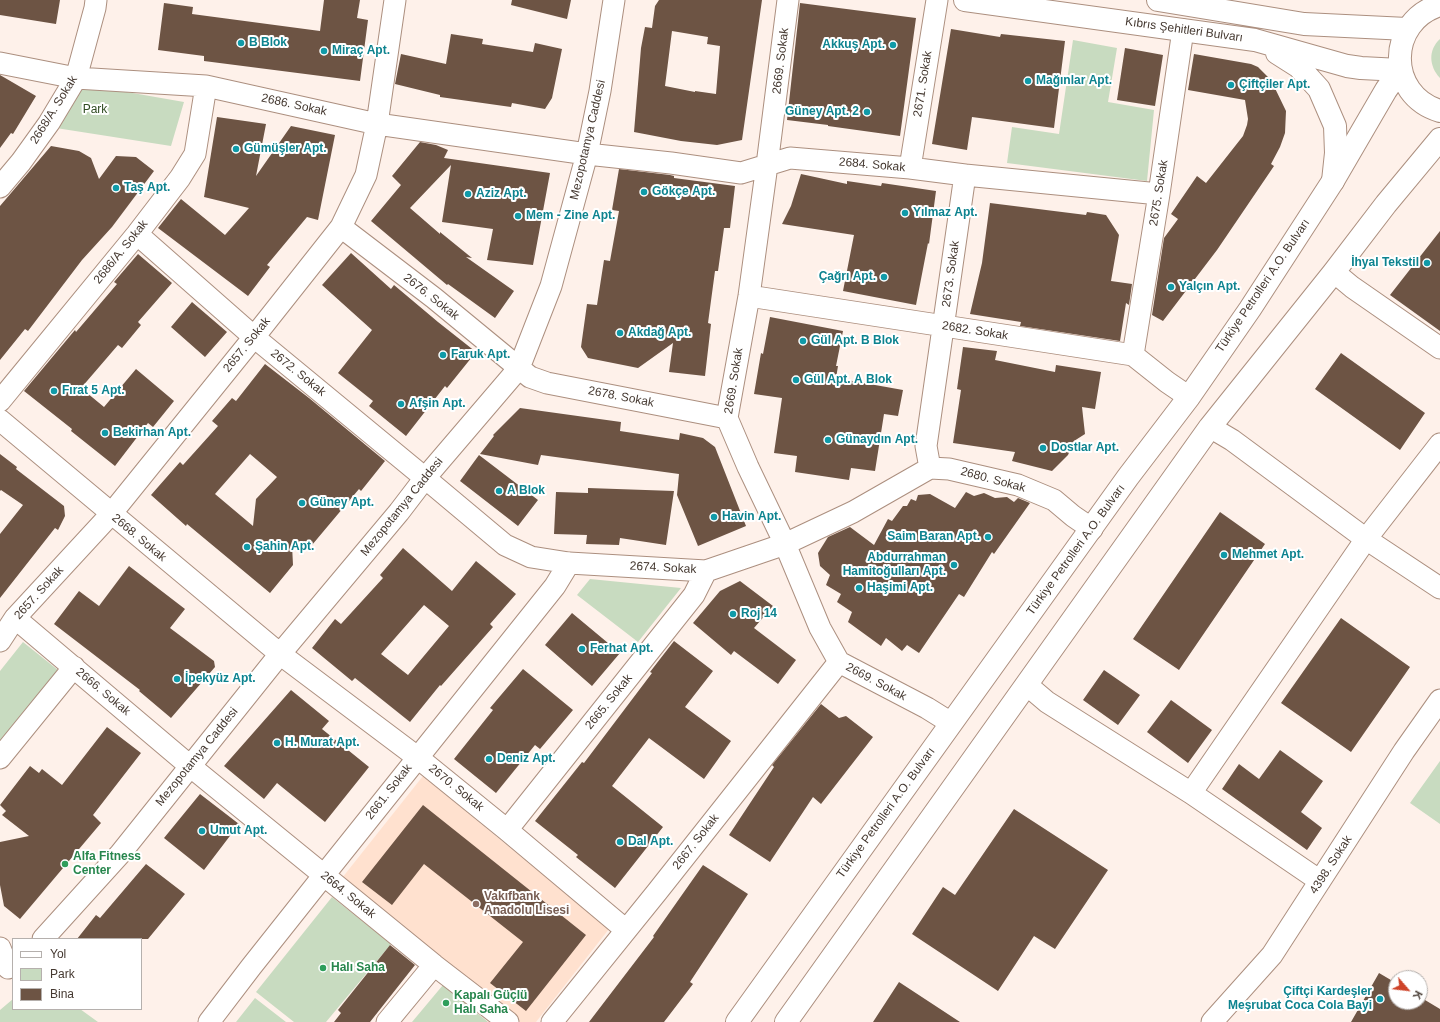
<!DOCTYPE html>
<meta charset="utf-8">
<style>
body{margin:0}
#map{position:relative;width:1440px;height:1022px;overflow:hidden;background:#fef1ea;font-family:Helvetica,sans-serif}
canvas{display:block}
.legend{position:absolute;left:12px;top:938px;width:130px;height:72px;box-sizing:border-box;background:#fff;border:1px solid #b5b0ad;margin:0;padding:5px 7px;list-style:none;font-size:12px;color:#453931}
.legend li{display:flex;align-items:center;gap:8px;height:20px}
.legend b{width:20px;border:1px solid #b5b0ad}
.north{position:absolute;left:1388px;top:970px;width:40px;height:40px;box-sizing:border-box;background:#fff;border:1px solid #b5b0ad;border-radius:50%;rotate:118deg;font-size:11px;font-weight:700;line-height:16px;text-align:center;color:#453931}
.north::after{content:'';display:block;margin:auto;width:14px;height:18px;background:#ce4329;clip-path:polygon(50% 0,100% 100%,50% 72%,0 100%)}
</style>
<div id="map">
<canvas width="1440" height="1022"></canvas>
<ul class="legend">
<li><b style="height:5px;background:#fff"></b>Yol</li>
<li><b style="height:11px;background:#c8dbc0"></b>Park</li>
<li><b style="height:11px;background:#6d5444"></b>Bina</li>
</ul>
<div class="north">K</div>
</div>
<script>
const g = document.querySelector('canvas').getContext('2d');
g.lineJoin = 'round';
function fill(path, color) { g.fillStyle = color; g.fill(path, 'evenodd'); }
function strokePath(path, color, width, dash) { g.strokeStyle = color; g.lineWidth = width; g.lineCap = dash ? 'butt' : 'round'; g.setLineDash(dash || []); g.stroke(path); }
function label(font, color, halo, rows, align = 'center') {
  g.font = font + ' Helvetica,sans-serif'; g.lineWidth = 4; g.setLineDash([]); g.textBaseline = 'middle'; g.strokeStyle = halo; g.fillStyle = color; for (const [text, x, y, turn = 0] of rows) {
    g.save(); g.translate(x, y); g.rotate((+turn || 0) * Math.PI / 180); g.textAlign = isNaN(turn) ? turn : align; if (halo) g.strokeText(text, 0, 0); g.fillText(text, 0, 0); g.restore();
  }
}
fill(new Path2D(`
 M423,776L609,929L536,1022H520L342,878Z`), '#ffe1cf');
fill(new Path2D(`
 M1440,39V78C1429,66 1428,50 1440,39Z
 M1073,40L1117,48L1108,102L1154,110L1147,181L1007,163L1012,127L1059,134Z
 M81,84L184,102L171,146L56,128Z
 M590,579L681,588L638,642L577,595Z
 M23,642L58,670L0,743V671Z
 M1440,761V824L1410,803Z
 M332,897L391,944L326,1022H294L256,992Z
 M443,985L488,1022H412Z
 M255,998L286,1022H236Z
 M13,999V1009H80L98,1022H0V1010Z`), '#c8dbc0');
fill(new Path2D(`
 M0,0H60L56,24L0,15Z
 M324,0H360L357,18L368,20L360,81L204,61V56L158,50L164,3L193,7L192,14L320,31Z
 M512,0H571L567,19L511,5Z
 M659,0H762L742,140L717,145L681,141L634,132L641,48L645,27L652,28L655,6ZM672,31L708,37L707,44L720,46L716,94L695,91V92L665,86Z
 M800,3L916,18L900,136L828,126V125L787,120Z
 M951,29L1000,37L1001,34L1065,41L1054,128L972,117L967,150L932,144Z
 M451,34L483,39L482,44L533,52L535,43L562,49L552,98L545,109L512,103L511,107L440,97V95L395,84L401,54L446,64Z
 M1125,48L1163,55L1155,106L1117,100Z
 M1194,54L1251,64L1258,67L1271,80L1286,111L1285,133L1280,147L1271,164L1274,166L1217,250L1163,321L1152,315L1164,238L1178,219L1171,214L1197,176L1206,183L1243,136L1247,125L1248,119L1245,100L1188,90Z
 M0,75L36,96L13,134L11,133L0,148Z
 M217,117L266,124L256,176L291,126L335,135L318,220L307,217L267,265L270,267L248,296L158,228L181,199L225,235L249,208L204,197Z
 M420,142L436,145L448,150L444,158L550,173L533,265L487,260L493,229L442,222L451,165L410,208L440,234V232L472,258L466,257L514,291L495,318L448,284L447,285L371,221L401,185L392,176Z
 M51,146L79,151L91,158L99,179L116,156L136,157L154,171L112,227L82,260L28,331L25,329L0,360V206Z
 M619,169L670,175L674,176V178L735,186L730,228H724L718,271H715L708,323L711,324L705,376L669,372L673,343L638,368L588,358L581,347L587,304L597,305L604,260L610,261L619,211L612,210Z
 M801,174L847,184V181L881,186L882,183L936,191L929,244L928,243L916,305L843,291L854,235L782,224L791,206Z
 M990,203L1086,215L1087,212L1106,215L1119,235L1111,281L1132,284L1129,305L1126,303L1120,341L1020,326L1021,322L970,314L982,263Z
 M1440,231V331L1390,295Z
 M351,253L391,289L394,285L438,322L476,352L447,388L445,386L406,436L369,406L373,401L338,373L372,330L322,285Z
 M138,254L172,283L138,322L141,325L122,348L118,345L81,388L104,407L136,369L174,401L153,427L148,423L115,466L71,431L72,429L24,391L75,330L76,332L117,284L114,282Z
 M192,302L227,332L205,357L171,327Z
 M770,317L843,331L836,366H838L836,378L903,390L898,416L884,414L875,471L851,468L849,480L795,472L797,456L774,453L782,398L754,394L761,353L763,354Z
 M963,347L997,351L995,360L1055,372L1056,365L1101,372L1095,409L1082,407L1085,434L1074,441L1068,455L1052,471L1012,461L1015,452L953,443L961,390L957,389Z
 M1341,353L1425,413L1400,450L1315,389Z
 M265,364L309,398L385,461L361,491L359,489L312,545H292L293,565L270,593L187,524L186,526L151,495L180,462L183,465L218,426L212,421L232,398L236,401ZM250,454L277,477L256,499L253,526L215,494Z
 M520,408L621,422L620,431L679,440L680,433L703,438L715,447L746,526L698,546L677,495L679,474L541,455L538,465L480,454L494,436L493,435Z
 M0,454L17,467L16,469L64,506L65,516L58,530L55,528L0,598V534L23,505L1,490L0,491Z
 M479,455L538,500L518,526L460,481Z
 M588,488L674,491L666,545L620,538L619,545L586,544L587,535L554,534L556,492L588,493Z
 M966,492L974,496L984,493L995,498L1007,497L1014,502L1018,498L1030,503L994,554L992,552L964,597L959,594L919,653L907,645L902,651L886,638L881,646L848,622L852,612L837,602L841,594L826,585L830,575L820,566L818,553L828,537L850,527L874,545L888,519L892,521L903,506H907L911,499L916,501L918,495L930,494L955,508Z
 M1220,512L1265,544L1179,670L1133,639Z
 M403,548L452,591L476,561L516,594L490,624L493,627L441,686L440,685L410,722L355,678L352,681L312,648L335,619L341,624L383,578L380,575ZM424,605L449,626L408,675L381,654Z
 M129,566L185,609L170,628L214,661L215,667L171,718L139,691L140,690L54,624L79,591L99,606Z
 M740,581L773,606L754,628L796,660L778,684L734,651L731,655L693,623L720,591Z
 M572,613L620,653L592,686L545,645Z
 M1341,618L1410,667L1351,752L1281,703Z
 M674,641L713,671L685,707L731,741L704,779L649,738L612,786L663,827L615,888L576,857L578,855L535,821L582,762L584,763L652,673L650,672Z
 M523,669L573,710L540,749L535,745L496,793L454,759L493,710L490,708Z
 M1104,670L1140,695L1118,725L1083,700Z
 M291,690L329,721L322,729L369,767L325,822L277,783L264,799L224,766Z
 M1171,700L1212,730L1188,763L1147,732Z
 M821,704L839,718L846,716L873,737L821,804L813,797L770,862L729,835L774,767L772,765Z
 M107,727L141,753L93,815L101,823L20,919L4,906L0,885V842L29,836L2,815L6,811L0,805L30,766L39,773L42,769L62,785Z
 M1280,750L1323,781L1301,812L1322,828L1307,850L1222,789L1239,764L1259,779Z
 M200,794L239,824L204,870L164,838Z
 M423,805L586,935L526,1011L490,983L523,942L424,864L392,905L362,882Z
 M1014,809L1108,870L1055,949L1034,936L998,991L912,934L943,887L955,895Z
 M146,864L185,894L148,939H77L96,915L100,918Z
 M703,865L748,894L690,982L693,984L664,1022H589L654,937L653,936Z
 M390,945L415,965L370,1022H334L341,1013L338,1010Z
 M1379,973L1396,983V1002H1420V997L1440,1009V1022H1351Z
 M899,982L960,1022H873Z`), '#6d5444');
const minor = new Path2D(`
 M788,0L767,165L749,296L727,418L748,467L785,544L820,628L839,662L927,708L951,723
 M0,63L76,78L206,86L377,124L587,154L671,163L741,173L790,158L910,168L965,175L1159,194
 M910,168L937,0
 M0,187L21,162L49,123L76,78L95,8L96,0
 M341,227L434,298L530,377L547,383L727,418
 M137,234L254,337L425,478L505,545L531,557L569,563L706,571L785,544L853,512L930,468
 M1334,272L1352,287L1440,348
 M749,296L1133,355L1167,382L1189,397
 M1133,355L1159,194L1183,30
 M0,401L137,234L180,178L195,154L206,86
 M0,420L280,654L417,757L507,830L626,930
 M1210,427L1232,440L1366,539L1440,588
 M930,468L926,446L965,175
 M930,468L949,469L1018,485L1054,500L1073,516L1092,529
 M15,618L190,766L434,965L508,1022
 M0,641L15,618L111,514L254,337L341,227L366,175L377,124L395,0
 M1027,685L1047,702L1191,793L1320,881
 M0,758L74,667
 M1191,793L1366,539L1440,444
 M507,830L694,595L706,571
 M43,939L120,854L280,654L399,512L425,478L519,368L551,286L587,154L600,91L614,0
 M0,948L8,968
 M209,1022L251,967L324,875L555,586L569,563
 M387,1022L434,965
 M552,1022L657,892L839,662
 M1212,1022L1272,955L1404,751L1440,700`);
const major = new Path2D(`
 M965,0L1255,40L1347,66L1361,68L1400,70
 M1158,0L1304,24L1407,29
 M1277,53L1299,67L1319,89L1335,126L1336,153L1333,181`);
const highway = new Path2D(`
 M1440,5C1387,21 1386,95 1440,111
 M737,1022L1128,477L1189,397L1250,309L1333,181L1386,90L1400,70
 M786,1022L1210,427L1334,272L1386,204L1440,139`);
strokePath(minor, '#ac8f7f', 23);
strokePath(major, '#ac8f7f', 24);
strokePath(highway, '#ac8f7f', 24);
strokePath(minor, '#fff', 21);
strokePath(major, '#fff', 22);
strokePath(highway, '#fff', 22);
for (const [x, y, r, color] of [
 [241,43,4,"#0f9aa8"],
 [893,45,4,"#0f9aa8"],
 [324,51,4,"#0f9aa8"],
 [1028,81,4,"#0f9aa8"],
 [1231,85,4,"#0f9aa8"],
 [867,112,4,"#0f9aa8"],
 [236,149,4,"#0f9aa8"],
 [116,188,4,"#0f9aa8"],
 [644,192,4,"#0f9aa8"],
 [468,194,4,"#0f9aa8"],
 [905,213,4,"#0f9aa8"],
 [518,216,4,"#0f9aa8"],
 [1427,263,4,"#0f9aa8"],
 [884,277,4,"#0f9aa8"],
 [1171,287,4,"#0f9aa8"],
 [620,333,4,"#0f9aa8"],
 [803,341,4,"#0f9aa8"],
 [443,355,4,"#0f9aa8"],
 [796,380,4,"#0f9aa8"],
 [54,391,4,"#0f9aa8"],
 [401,404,4,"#0f9aa8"],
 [105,433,4,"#0f9aa8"],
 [828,440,4,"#0f9aa8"],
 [1043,448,4,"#0f9aa8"],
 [499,491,4,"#0f9aa8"],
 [302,503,4,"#0f9aa8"],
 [714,517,4,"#0f9aa8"],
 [988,537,4,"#0f9aa8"],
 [247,547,4,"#0f9aa8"],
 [1224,555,4,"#0f9aa8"],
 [954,565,4,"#0f9aa8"],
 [859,588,4,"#0f9aa8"],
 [733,614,4,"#0f9aa8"],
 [582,649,4,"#0f9aa8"],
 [177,679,4,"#0f9aa8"],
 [277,743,4,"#0f9aa8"],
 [489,759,4,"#0f9aa8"],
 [202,831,4,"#0f9aa8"],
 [620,842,4,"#0f9aa8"],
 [65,864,4,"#2e9e5b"],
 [476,904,4,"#8d6e63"],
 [323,968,4,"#2e9e5b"],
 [1380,999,4,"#0f9aa8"],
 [446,1003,4,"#2e9e5b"]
]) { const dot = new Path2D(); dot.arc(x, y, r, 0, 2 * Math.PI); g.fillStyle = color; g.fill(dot); strokePath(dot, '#fff', 1.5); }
label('12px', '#453931', '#fff', [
 ["Kıbrıs Şehitleri Bulvarı",1184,30,8],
 ["2669. Sokak",781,61,-83],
 ["2671. Sokak",923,84,-81],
 ["2686. Sokak",294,105,12],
 ["2668/A. Sokak",54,110,-58],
 ["Mezopotamya Caddesi",588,140,-77],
 ["2684. Sokak",872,165,5],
 ["2675. Sokak",1159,193,-81],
 ["2686/A. Sokak",121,252,-51],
 ["2673. Sokak",951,274,-82],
 ["Türkiye Petrolleri A.O. Bulvarı",1263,286,-56],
 ["2676. Sokak",431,297,38],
 ["2682. Sokak",975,331,9],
 ["2657. Sokak",247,345,-51],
 ["2672. Sokak",298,373,39],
 ["2669. Sokak",734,381,-81],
 ["2678. Sokak",621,397,11],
 ["2680. Sokak",993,480,15],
 ["Mezopotamya Caddesi",402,507,-51],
 ["2668. Sokak",139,538,40],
 ["Türkiye Petrolleri A.O. Bulvarı",1076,550,-54],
 ["2674. Sokak",663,568,3],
 ["2657. Sokak",39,593,-48],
 ["2669. Sokak",876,682,28],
 ["2666. Sokak",103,692,40],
 ["2665. Sokak",609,702,-51],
 ["Mezopotamya Caddesi",197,757,-51],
 ["2670. Sokak",456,788,39],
 ["2661. Sokak",389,792,-52],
 ["Türkiye Petrolleri A.O. Bulvarı",886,813,-54],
 ["2667. Sokak",696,842,-52],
 ["4398. Sokak",1331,865,-57],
 ["2664. Sokak",348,895,39]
]);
label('bold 12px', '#0d838f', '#fff', [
 ["B Blok",249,43],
 ["Akkuş Apt.",885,45,"right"],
 ["Miraç Apt.",332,51],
 ["Mağınlar Apt.",1036,81],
 ["Çiftçiler Apt.",1239,85],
 ["Güney Apt. 2",859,112,"right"],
 ["Gümüşler Apt.",244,149],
 ["Taş Apt.",124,188],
 ["Gökçe Apt.",652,192],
 ["Aziz Apt.",476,194],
 ["Yılmaz Apt.",913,213],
 ["Mem - Zine Apt.",526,216],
 ["İhyal Tekstil",1419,263,"right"],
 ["Çağrı Apt.",876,277,"right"],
 ["Yalçın Apt.",1179,287],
 ["Akdağ Apt.",628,333],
 ["Gül Apt. B Blok",811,341],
 ["Faruk Apt.",451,355],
 ["Gül Apt. A Blok",804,380],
 ["Fırat 5 Apt.",62,391],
 ["Afşin Apt.",409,404],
 ["Bekirhan Apt.",113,433],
 ["Günaydın Apt.",836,440],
 ["Dostlar Apt.",1051,448],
 ["A Blok",507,491],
 ["Güney Apt.",310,503],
 ["Havin Apt.",722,517],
 ["Saim Baran Apt.",980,537,"right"],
 ["Şahin Apt.",255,547],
 ["Mehmet Apt.",1232,555],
 ["Abdurrahman",946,558,"right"],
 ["Hamitoğulları Apt.",946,572,"right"],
 ["Haşimi Apt.",867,588],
 ["Roj 14",741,614],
 ["Ferhat Apt.",590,649],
 ["İpekyüz Apt.",185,679],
 ["H. Murat Apt.",285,743],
 ["Deniz Apt.",497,759],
 ["Umut Apt.",210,831],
 ["Dal Apt.",628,842],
 ["Çiftçi Kardeşler",1372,992,"right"],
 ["Meşrubat Coca Cola Bayi",1372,1006,"right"]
], 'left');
label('12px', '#314c23', '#fff', [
 ["Park",95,110]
]);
label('bold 12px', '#27864d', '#fff', [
 ["Alfa Fitness",73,857],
 ["Center",73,871],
 ["Halı Saha",331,968],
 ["Kapalı Güçlü",454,996],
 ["Halı Saha",454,1010]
], 'left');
label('bold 12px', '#785e54', '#fff', [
 ["Vakıfbank",484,897],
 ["Anadolu Lisesi",484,911]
], 'left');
</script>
